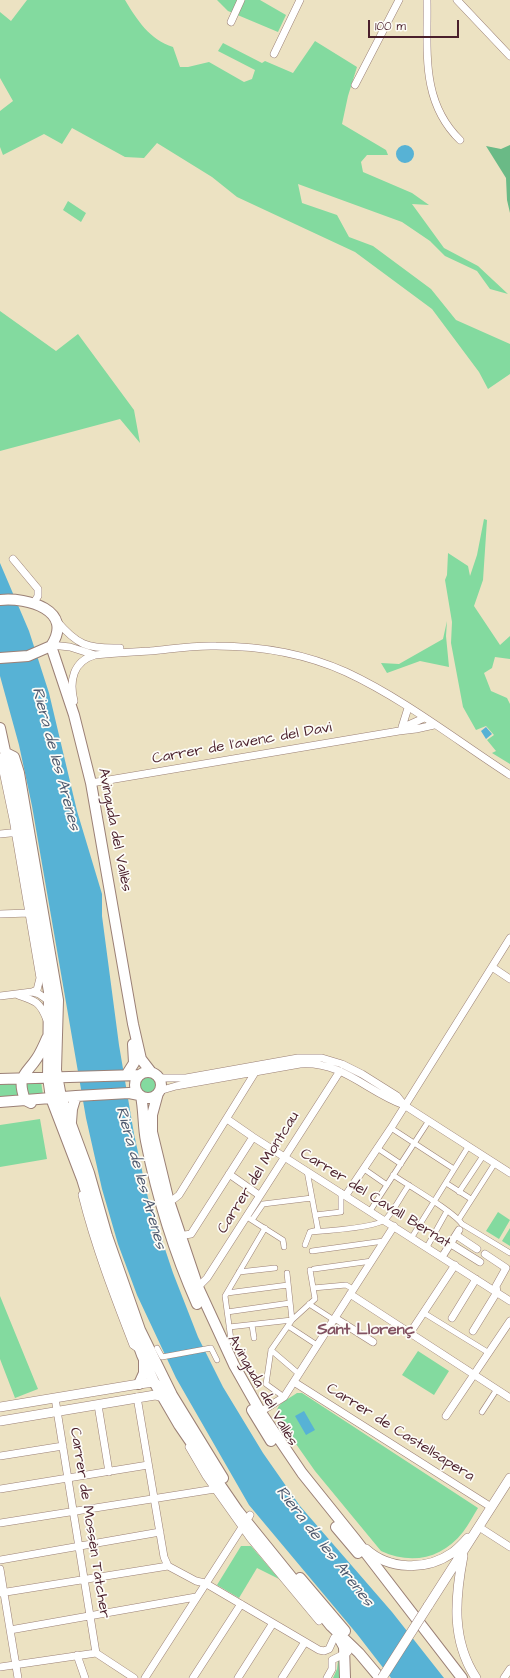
<!DOCTYPE html>
<meta charset="utf-8">
<style>
body{margin:0}
#map{position:relative;width:510px;height:1678px;overflow:hidden;background:#ece2c2;font-family:"Architects Daughter",sans-serif}
canvas{display:block}
.scale{position:absolute;left:368px;top:20px;width:91px;height:18px;box-sizing:border-box;border:2px solid #4a1f2b;border-top:0;padding-left:5px;font-size:12px;line-height:14px;white-space:nowrap;color:#4a1f2b;-webkit-text-stroke:3px #fdfcf7;paint-order:stroke}
</style>
<div id="map">
<canvas width="510" height="1678"></canvas>
<div class="scale">100 m</div>
</div>
<script>
const g = document.querySelector('canvas').getContext('2d');
g.lineJoin = 'round';
function fill(path, color) { g.fillStyle = color; g.fill(path, 'evenodd'); }
function strokePath(path, color, width, dash) { g.strokeStyle = color; g.lineWidth = width; g.lineCap = dash ? 'butt' : 'round'; g.setLineDash(dash || []); g.stroke(path); }
function label(font, color, halo, rows, align = 'center') {
  g.font = font + ' "Architects Daughter",sans-serif'; g.lineWidth = 3.5; g.setLineDash([]); g.textBaseline = 'middle'; g.strokeStyle = halo; g.fillStyle = color; for (const [text, x, y, turn = 0] of rows) {
    g.save(); g.translate(x, y); g.rotate((+turn || 0) * Math.PI / 180); g.textAlign = isNaN(turn) ? turn : align; if (halo) g.strokeText(text, 0, 0); g.fillText(text, 0, 0); g.restore();
  }
}
fill(new Path2D(`
 M27,0H125C137,20 150,40 173,47L180,67H188L209,62L244,82L252,79L255,70L218,51L223,43L262,63L265,61L293,73L315,41L357,67L348,96L342,124L386,150L388,155H367L361,162L363,172L412,193L429,205L412,204L444,248L478,266L508,294L490,289L477,271L445,256L430,241L402,222L298,184L302,203L337,215L349,237L373,246L431,289L456,320L510,344V374L488,389L479,372L432,309L355,252L237,197L212,177L157,143L144,158L125,157L72,128L62,144L44,134L3,155L0,147V111L13,101L0,78V12L11,21Z
 M217,0H260L286,15L278,32L228,11Z
 M68,201L86,213L81,222L63,210Z
 M0,311L56,351L78,334L134,410L140,443L120,419L0,451Z
 M484,519L487,520L483,580L474,606L500,645L510,636V659L495,657L492,668L484,673L491,691L507,698L510,704V764L492,753L496,751L487,740L494,735L486,726L476,730L463,707L451,643L452,622L445,580L447,575L448,553L468,566L470,576L477,555Z
 M447,621L446,636L449,667L420,661L387,673L381,663L399,664L443,639Z
 M139 1085a9 9 0 1 1 18 0a9 9 0 1 1-18 0Z
 M41,1081L43,1095H29L25,1085L27,1083Z
 M0,1082H18V1097L0,1098Z
 M40,1119L47,1159L0,1167V1125Z
 M498,1212L510,1220L499,1239L486,1231Z
 M510,1228V1246L502,1241Z
 M0,1296L38,1389L15,1398L0,1359Z
 M418,1351L449,1371L434,1395L402,1375Z
 M297,1393H302L478,1508C473,1516 469,1524 463,1532C442,1559 411,1565 381,1551L315,1471L277,1417C274,1404 287,1400 297,1393Z
 M241,1546H251L279,1579L257,1568L239,1598L217,1585Z
 M338,1661H340L339,1678H333L337,1669Z`), '#83da9f');
fill(new Path2D(`
 M510,145V213L507,200L506,178L486,146L501,149Z`), '#6aba86');
fill(new Path2D(`
 M396 154a9 9 0 1 1 18 0a9 9 0 1 1-18 0Z
 M0,563L29,631L49,693L77,811L102,894V916L119,1045L134,1134L148,1198L173,1273L198,1337L223,1387L263,1453L300,1506L392,1612L444,1678H391L357,1634L249,1505L176,1378L137,1295L118,1244L102,1189L86,1118L32,806L19,745L0,676Z
 M486,727L492,734L486,739L481,731Z
 M304,1411L315,1430L306,1435L295,1416Z`), '#57b2d5');
const pedestrian = new Path2D(`
 M391,1128L454,1169
 M377,1148L401,1164
 M364,1169L387,1185
 M393,1175C409,1186 453,1211 462,1224L510,1253
 M446,1183L471,1199
 M459,1192L483,1156
 M370,1211L428,1122
 M315,1215L341,1212V1192
 M250,1219L283,1240L284,1247
 M459,1219L495,1163
 M252,1220L263,1204L312,1198
 M310,1232C324,1231 377,1228 386,1219C395,1209 401,1196 409,1185
 M412,1237L468,1147
 M305,1245L310,1232L318,1230L307,1171
 M427,1247L447,1211
 M312,1251L384,1241
 M314,1269L372,1261
 M239,1272L275,1268
 M313,1288L346,1285L353,1289
 M227,1293L288,1285
 M309,1304L334,1320
 M227,1312L290,1303
 M424,1313L489,1353
 M252,1325L254,1338
 M288,1326L317,1345
 M229,1327L292,1320L315,1299L310,1270
 M224,1344L231,1340L225,1296L265,1228
 M157,1348L162,1357L211,1348L217,1360
 M271,1350L299,1374
 M284,1397L266,1384L271,1350L292,1320L287,1273
 M482,1412L497,1389`);
const minor = new Path2D(`
 M427,0C428,50 420,101 460,140
 M457,0L510,56
 M231,22L241,0
 M274,54L300,0
 M355,85L399,0
 M13,559L38,589V596L33,604
 M56,620C77,645 87,649 120,648
 M51,645L70,647L95,655
 M74,701C69,681 73,661 95,655C113,653 131,652 150,651C172,649 194,645 216,646C260,646 306,654 346,672C404,699 456,740 510,775
 M402,727L408,708
 M404,727L424,718
 M0,757L13,819L40,978L37,990L32,992
 M91,783L399,731L416,729L434,725
 M0,834L20,832
 M0,914L29,913
 M492,967L510,979
 M18,995C36,1001 40,1002 47,1020
 M0,996L32,992L39,994L49,1001L50,1004
 M159,1078H186L298,1058H322L342,1064L362,1074L397,1096L404,1105
 M159,1091L176,1086L300,1064C343,1061 367,1092 404,1105L510,1173
 M227,1119L253,1137L510,1301
 M229,1174L259,1195
 M82,1195C95,1247 114,1296 133,1345L140,1350
 M346,1195L391,1128L510,938
 M174,1199L179,1195L256,1071
 M185,1235L191,1234L253,1137
 M456,1235L477,1249
 M451,1244L480,1262
 M442,1257L459,1230
 M198,1287L207,1278L340,1071
 M350,1294L510,1398
 M335,1318L373,1342
 M452,1318L476,1279
 M473,1331L497,1292L496,1286L506,1268L485,1254
 M410,1333L455,1265
 M294,1382L491,1507
 M137,1397L164,1557L168,1566
 M55,1398L96,1653
 M98,1405L109,1472
 M257,1414L284,1397L394,1226
 M446,1416L510,1321
 M189,1447L206,1476L250,1538L319,1621
 M0,1456L63,1446
 M0,1489L148,1465
 M0,1523L215,1489
 M479,1527L510,1547
 M0,1560L160,1532
 M168,1566L196,1581L205,1583L319,1650L324,1651L329,1649L334,1638
 M0,1569L18,1678
 M0,1593L168,1566
 M10,1630L196,1597
 M96,1653L134,1678
 M77,1655L85,1678
 M0,1667L96,1653
 M145,1678L250,1515
 M193,1678L241,1604
 M238,1678L273,1623
 M282,1678L305,1642
 M327,1678L332,1669V1660L348,1652
 M504,1678L510,1669`);
const tertiary = new Path2D(`
 M0,1407L139,1384L154,1382L159,1386
 M0,1421L155,1395L163,1397
 M366,1549C389,1570 426,1571 452,1553C458,1549 463,1543 468,1538
 M463,1556C455,1598 451,1640 476,1678
 M428,1606L510,1478`);
const secondary = new Path2D(`
 M0,600C27,597 75,610 51,646L28,656L0,658
 M51,646L74,715L91,783L133,1024L141,1059L151,1072
 M0,728L14,793L49,992L48,1077L51,1098L82,1179L101,1240L142,1355L154,1382L179,1425L238,1511L331,1626L359,1653L380,1678
 M6,753L14,757L19,773L58,1000L56,1070L61,1097L89,1173L107,1236L140,1330L172,1395L223,1478
 M135 1085a13 13 0 1 1 26 0a13 13 0 1 1-26 0Z
 M127,1074L134,1063L133,1044
 M0,1079L139,1075
 M158,1093L152,1115V1132L168,1198L198,1287L234,1365L260,1411L302,1473L355,1539L462,1678
 M141,1096C144,1111 143,1126 146,1141C157,1197 174,1252 197,1304
 M0,1102L76,1096L129,1093L139,1095
 M31,1103L25,1100C16,1075 26,1075 37,1058C41,1052 44,1045 47,1038
 M71,1122L72,1109L76,1096
 M139,1384L144,1373V1361
 M252,1410L271,1441
 M336,1527L358,1553
 M300,1578L345,1631
 M338,1636L344,1647L345,1678`);
strokePath(pedestrian, '#9b8076', 6);
strokePath(minor, '#9b8076', 8);
strokePath(tertiary, '#9b8076', 10);
strokePath(secondary, '#9b8076', 12);
strokePath(pedestrian, '#fff', 5);
strokePath(minor, '#fff', 7);
strokePath(tertiary, '#fff', 9);
strokePath(secondary, '#fff', 10);
const tertiaryBridge = new Path2D(`
 M382,1678L428,1606`);
strokePath(tertiaryBridge, '#9b8076', 10, []);
strokePath(tertiaryBridge, '#fff', 9);
label('15px', '#4a1f2b', '#fdfcf7', [
 ["Carrer de l'avenc del Davi",242,744,-10],
 ["Avinguda del Vallès",114,830,79],
 ["Carrer del Montcau",259,1173,-58],
 ["Carrer del Cavall Bernat",375,1199,32],
 ["Avinguda del Vallès",262,1391,60],
 ["Carrer de Castellsapera",400,1433,32],
 ["Carrer de Mossèn Tatcher",89,1523,81]
]);
label('italic 16px', '#4f5a6f', '#fdfcf7', [
 ["Riera de les Arenes",55,759,75],
 ["Riera de les Arenes",140,1178,74],
 ["Riera de les Arenes",324,1547,52]
]);
label('bold 16px', '#825261', '#fdfcf7', [
 ["Sant Llorenç",366,1331]
]);
</script>
